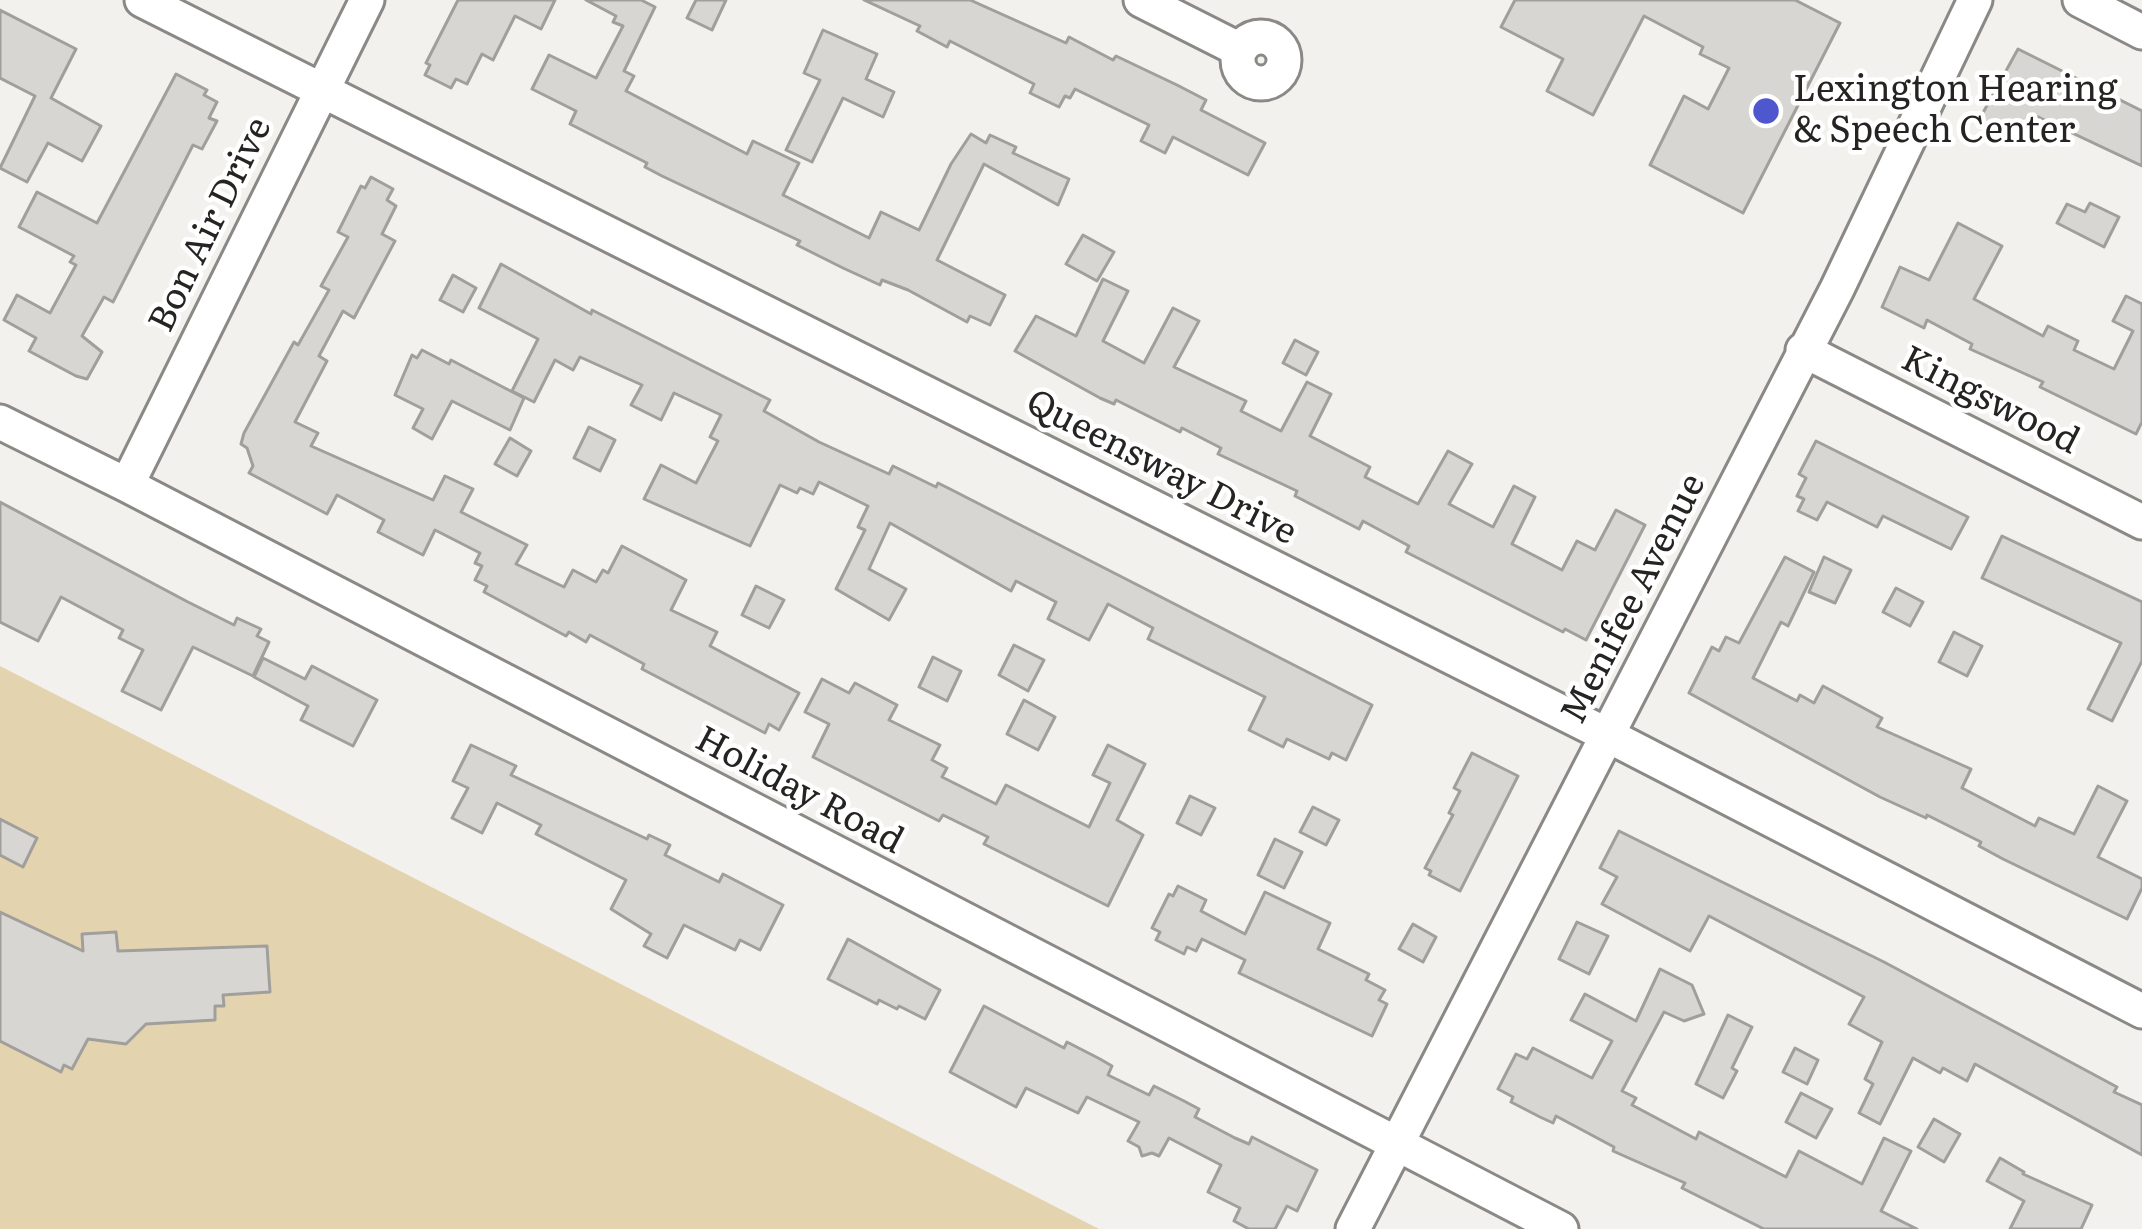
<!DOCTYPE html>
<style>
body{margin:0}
canvas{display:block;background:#f3f1ee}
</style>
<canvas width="2142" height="1229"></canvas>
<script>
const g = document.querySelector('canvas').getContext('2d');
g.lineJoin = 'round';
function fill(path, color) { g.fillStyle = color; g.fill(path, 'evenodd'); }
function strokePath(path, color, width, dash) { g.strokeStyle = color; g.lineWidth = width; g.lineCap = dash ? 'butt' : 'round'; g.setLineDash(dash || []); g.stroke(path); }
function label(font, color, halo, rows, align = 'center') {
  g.font = font + ' Literata,serif'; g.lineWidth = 9; g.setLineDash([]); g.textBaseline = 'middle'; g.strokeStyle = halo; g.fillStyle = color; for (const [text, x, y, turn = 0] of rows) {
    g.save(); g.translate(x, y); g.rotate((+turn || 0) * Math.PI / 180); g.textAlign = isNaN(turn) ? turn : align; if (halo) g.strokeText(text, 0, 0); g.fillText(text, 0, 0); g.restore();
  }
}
fill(new Path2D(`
 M0,666L1099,1229H0Z`), '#e4d3af');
const building = new Path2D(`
 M458,0H555L541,29L515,16L493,60L482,54L467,84L456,79L451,88L425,75L430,65L426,63Z
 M586,0H641L655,7L624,71L634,76L626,91L747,154L753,141L799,163L783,195L869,238L881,212L919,230L951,164L971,134L986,143L990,135L1016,147L1013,153L1069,179L1058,205L984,164L937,260L1005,295L990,325L970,316L967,322L908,290L882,280L880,285L843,268L797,245L800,241L662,176L645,167L647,163L570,124L576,111L532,89L549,55L596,78L623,26L613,22L616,16Z
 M696,0H726L712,30L687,18Z
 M864,0H970L1066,43L1069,37L1113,60L1116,56L1177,85L1206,100L1201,110L1265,143L1248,175L1173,137L1165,153L1141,141L1149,125L1075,89L1070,98L1065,96L1059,107L1030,93L1034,84L950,41L947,47L917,31L920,26Z
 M1515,0H1795L1840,23L1743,213L1650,165L1684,96L1708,109L1729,68L1700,54L1703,47L1644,16L1593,115L1547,91L1563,59L1501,27Z
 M0,10L76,49L51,98L101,126L82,161L48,143L27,182L0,168L35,96L0,78Z
 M823,30L877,54L866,79L894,92L883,117L843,98L812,162L786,150L820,80L804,73Z
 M2018,49L2142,111V166L2032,114L2019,140L1979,120Z
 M176,74L207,90L204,95L217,102L209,118L217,121L202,149L193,145L113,302L104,297L82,336L102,352L87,379L76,376L29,351L36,338L4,320L17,295L50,313L76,265L70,262L74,256L19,227L37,192L97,223Z
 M371,177L393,189L387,200L396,206L382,234L395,241L354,318L343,311L319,356L327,361L295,422L318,433L311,446L433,500L445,476L473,489L461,512L527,545L516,564L564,587L573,570L596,582L603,570L608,573L622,546L686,580L671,610L717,632L710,646L799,693L779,730L769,724L765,733L642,669L644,664L590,635L586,642L569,632L566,636L484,592L487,586L475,580L482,566L475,563L480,553L435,530L423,555L378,532L384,520L337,495L327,514L249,473L253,466L247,448L241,444L244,433L294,342L298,345L329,290L321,286L348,237L338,232L361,186L365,188Z
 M2090,203L2119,217L2104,247L2057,223L2067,204L2085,212Z
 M1958,223L2002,246L1974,299L2043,336L2048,326L2078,341L2074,350L2114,369L2133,331L2113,321L2126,296L2142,304V422L2136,434L2040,387L2043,382L1970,349L1972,344L1927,320L1924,328L1882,307L1900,267L1929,280Z
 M1083,235L1114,252L1097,281L1066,264Z
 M501,264L591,314L592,310L770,400L764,411L819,442L889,474L893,466L936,487L938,483L952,490L1372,705L1346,760L1332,753L1329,759L1287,739L1283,747L1249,730L1265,697L1148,639L1153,628L1108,604L1089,640L1048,619L1056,602L1016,581L1011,591L890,523L869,569L906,589L889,620L836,589L865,530L858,527L868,506L819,482L813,494L800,488L797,493L780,485L750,546L644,499L661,465L696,483L718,441L710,437L721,415L674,393L661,420L631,405L642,385L580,357L573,370L555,360L534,402L512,391L538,339L479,308Z
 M453,275L476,288L463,312L440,300Z
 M1103,279L1128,291L1103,341L1144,363L1173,308L1199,321L1174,367L1246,401L1241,411L1281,431L1307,382L1331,394L1310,436L1370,467L1365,477L1418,504L1448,451L1472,464L1449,504L1493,527L1514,486L1535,497L1512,544L1562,570L1577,541L1595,550L1616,510L1645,525L1586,640L1565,629L1563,632L1406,552L1409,546L1363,521L1359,529L1295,496L1297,491L1218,454L1221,448L1182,428L1180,432L1116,400L1114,404L1100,398L1015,351L1036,316L1076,336Z
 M1295,340L1318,352L1306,375L1283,363Z
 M422,350L449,364L451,360L524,398L510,430L452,401L432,439L413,428L423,409L395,395L412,355L417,358Z
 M589,427L615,440L600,471L574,458Z
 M510,438L531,451L517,476L495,464Z
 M1816,441L1968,517L1951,549L1883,516L1877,527L1827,502L1817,520L1798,511L1804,499L1797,496L1806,478L1799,474Z
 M0,502L188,602L234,625L237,618L261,629L257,636L269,642L253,676L193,647L161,710L122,691L143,650L119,638L123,630L61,597L38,641L0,622Z
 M2002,536L2142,602V661L2112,721L2088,709L2121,643L1982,578Z
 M1785,557L1814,572L1788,626L1781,622L1753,678L1797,701L1800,695L1814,703L1823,686L1882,718L1877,727L1971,769L1962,788L2035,826L2039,818L2074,834L2098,786L2127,801L2098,857L2142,879V888L2127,919L2003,859L1979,846L1981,842L1927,815L1926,818L1880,797L1689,693L1712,647L1719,651L1726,637L1739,643Z
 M1824,557L1851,570L1835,603L1809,592Z
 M756,586L784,600L769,628L742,615Z
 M1896,588L1923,602L1910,626L1883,612Z
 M1954,632L1982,646L1967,676L1939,662Z
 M1014,645L1044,660L1028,691L999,675Z
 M933,657L961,671L947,701L919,687Z
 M263,658L305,679L312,666L377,700L353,746L301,720L308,706L254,677Z
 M822,679L849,693L855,683L897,705L889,720L940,745L932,760L947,768L942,777L996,804L1006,785L1089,827L1110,783L1093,775L1108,745L1145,764L1117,820L1143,835L1108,906L984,844L988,837L943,815L939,821L813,757L829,724L805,712Z
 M1024,700L1055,717L1038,750L1007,734Z
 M471,745L516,766L511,775L647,839L649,835L670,845L665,855L719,882L723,874L783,905L760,950L740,940L735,950L684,925L667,958L644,946L651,934L611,909L626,880L536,834L541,825L497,803L482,833L452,818L468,788L453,781Z
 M1472,753L1518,776L1460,891L1429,875L1431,871L1425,868L1453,815L1449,813L1460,791L1454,788Z
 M1190,796L1215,808L1201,835L1177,823Z
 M1313,807L1339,820L1326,845L1300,832Z
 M0,819L37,838L23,867L0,855Z
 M1619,831L1884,962L2117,1087L2114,1092L2142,1105V1155L1975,1064L1967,1081L1943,1068L1940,1073L1913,1058L1880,1124L1859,1113L1873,1084L1865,1079L1882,1042L1849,1024L1864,997L1709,916L1690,951L1602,904L1617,877L1600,868Z
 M1275,839L1302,852L1284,888L1258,875Z
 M1178,886L1206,900L1201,911L1245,934L1265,892L1330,923L1318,949L1369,974L1366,980L1385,990L1379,1000L1387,1004L1372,1036L1239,973L1245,960L1202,939L1196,951L1187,947L1184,954L1156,940L1160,932L1152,928L1169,894L1173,896Z
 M0,912L83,951L82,934L116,932L118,951L267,946L270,992L223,995L224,1006H215V1020L146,1024L126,1044L88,1039L72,1069L64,1065L61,1072L0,1041Z
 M1577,922L1608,936L1589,974L1559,959Z
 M1413,924L1436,937L1423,962L1399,949Z
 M848,939L940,990L925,1019L899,1006L897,1009L879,1000L877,1004L828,979Z
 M1660,969L1692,985L1704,1014L1684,1021L1664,1012L1622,1091L1636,1098L1632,1105L1696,1139L1699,1132L1786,1177L1799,1151L1862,1184L1884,1138L1911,1151L1881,1211L1917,1229H1764L1682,1188L1685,1183L1613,1151L1614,1147L1556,1116L1553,1123L1540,1117L1511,1102L1513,1097L1498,1089L1516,1054L1527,1059L1533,1048L1592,1078L1612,1041L1571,1020L1585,994L1636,1021Z
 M984,1006L1064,1048L1067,1042L1100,1059L1112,1066L1108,1075L1149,1095L1154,1086L1184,1101L1199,1109L1195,1117L1235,1138L1249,1144L1252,1137L1317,1170L1297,1211L1287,1206L1275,1229H1249L1234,1221L1240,1208L1208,1192L1221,1165L1169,1138L1159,1156L1152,1153L1142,1156L1139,1147L1128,1141L1139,1122L1087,1097L1078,1113L1026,1088L1016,1107L950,1072Z
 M1728,1015L1752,1027L1732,1068L1737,1071L1723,1098L1696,1084Z
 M1795,1048L1818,1060L1807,1084L1783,1072Z
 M1801,1093L1832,1109L1816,1138L1786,1122Z
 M1934,1119L1960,1134L1944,1162L1918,1147Z
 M2000,1158L2024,1172L2023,1174L2092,1205L2081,1229H2010L2024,1201L1987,1181Z`);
fill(building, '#d8d6d2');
strokePath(building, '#a19f9c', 3);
const minor = new Path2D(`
 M142,0L1609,736L2142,1011
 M1141,0L1240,50
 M2080,0L2142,32
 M1238 60a23 23 0 1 1 46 0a23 23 0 1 1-46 0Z
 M1803,350L2142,522
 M0,422L127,485L1561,1229
 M127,485L367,0
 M1353,1229L1837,289L1975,0`);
strokePath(minor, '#8a8986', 39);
strokePath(minor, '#fff', 33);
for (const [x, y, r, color] of [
 [1766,111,15,"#4e57cd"]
]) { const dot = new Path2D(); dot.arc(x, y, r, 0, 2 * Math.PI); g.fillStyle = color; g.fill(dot); strokePath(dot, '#fff', 4.5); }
label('36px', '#252423', '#fff', [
 ["Lexington Hearing",1793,90],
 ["& Speech Center",1793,131]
], 'left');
label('36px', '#252423', '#fff', [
 ["Bon Air Drive",211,225,-64],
 ["Kingswood",1990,401,27],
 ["Queensway Drive",1161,468,27],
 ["Menifee Avenue",1634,599,-63],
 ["Holiday Road",799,791,28]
]);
</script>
